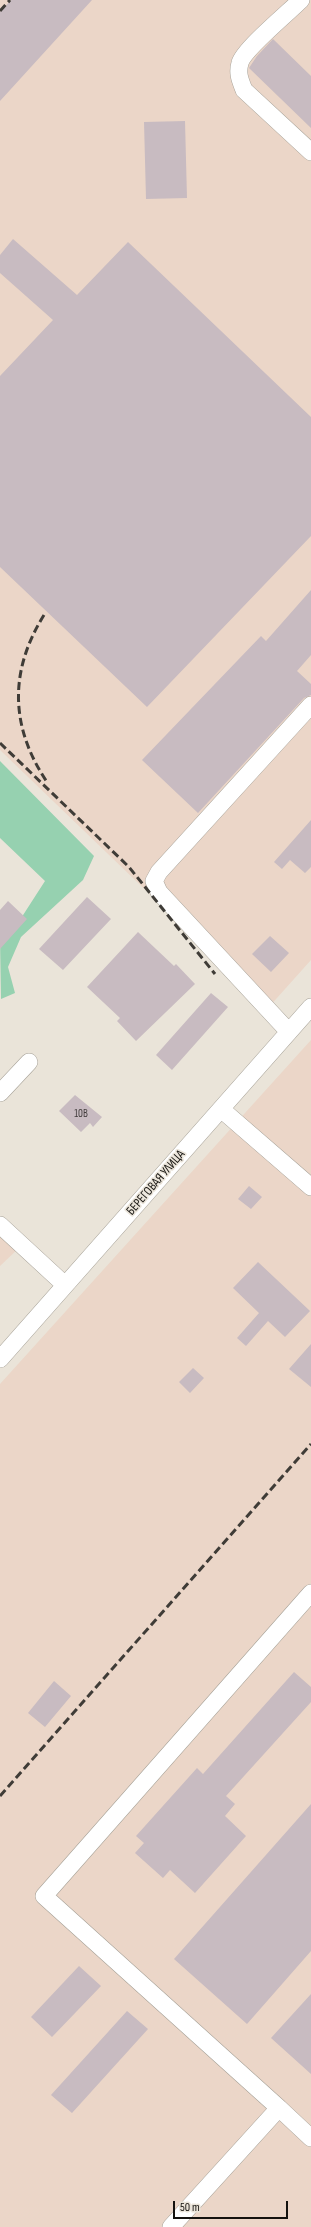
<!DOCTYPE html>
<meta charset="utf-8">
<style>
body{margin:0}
#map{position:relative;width:311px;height:2227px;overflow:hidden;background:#eae4d9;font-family:"Sofia Sans Condensed",sans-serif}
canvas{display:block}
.scale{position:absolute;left:173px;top:2201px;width:115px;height:18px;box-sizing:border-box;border:2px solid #14120f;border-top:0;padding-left:5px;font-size:12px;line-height:14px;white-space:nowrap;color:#14120f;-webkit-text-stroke:3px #eae4d9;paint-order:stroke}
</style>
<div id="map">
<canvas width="311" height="2227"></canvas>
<div class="scale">50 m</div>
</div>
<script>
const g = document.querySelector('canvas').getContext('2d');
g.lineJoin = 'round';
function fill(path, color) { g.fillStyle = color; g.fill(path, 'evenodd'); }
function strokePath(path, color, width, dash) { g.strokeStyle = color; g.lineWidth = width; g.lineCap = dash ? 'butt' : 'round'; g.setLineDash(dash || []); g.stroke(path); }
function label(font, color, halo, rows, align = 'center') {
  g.font = font + ' "Sofia Sans Condensed",sans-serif'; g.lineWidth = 3; g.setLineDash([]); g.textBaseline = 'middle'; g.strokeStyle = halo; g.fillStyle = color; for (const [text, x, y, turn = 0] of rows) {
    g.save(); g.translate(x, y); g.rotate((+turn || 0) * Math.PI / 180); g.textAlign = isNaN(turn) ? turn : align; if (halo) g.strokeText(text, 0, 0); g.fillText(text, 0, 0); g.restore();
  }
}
fill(new Path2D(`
 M0,0H311V960L268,1008L0,750Z
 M311,1040V2227H0V1384Z
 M0,1229L20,1247L0,1266Z`), '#ebd6c8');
fill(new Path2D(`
 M0,761L94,856L83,880L21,937L8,967L15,993L1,999L0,938L16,926L45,881L0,838Z`), '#96d1b0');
fill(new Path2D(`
 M11,0H92L0,101V12Z
 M273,39L311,76V128L249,68L257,56Z
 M185,121L187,198L146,199L144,122Z
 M13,239L77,295L128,242L311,417V536L147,707L0,567V376L53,320L0,273V255Z
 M311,590V655L297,671L311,684V695L304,698L198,813L142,760L261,636L266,641Z
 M311,820V867L305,873L290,860L282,869L274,862Z
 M87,897L111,919L63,970L39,949Z
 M8,901L27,919L0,949V910Z
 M138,932L174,966L176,964L195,984L136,1041L117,1021L120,1018L87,987Z
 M270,936L289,953L271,972L252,954Z
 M211,993L228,1007L172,1070L156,1055Z
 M75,1095L102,1117L93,1127L90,1123L81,1132L59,1111Z
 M249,1186L262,1197L251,1209L238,1199Z
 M258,1262L310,1311L285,1337L268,1321L246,1346L237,1338L259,1313L233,1288Z
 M311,1344V1387L289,1369Z
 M193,1368L204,1378L190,1393L179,1382Z
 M294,1672L311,1687V1702L226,1796L235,1804L225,1816L246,1836L195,1893L170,1870L163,1878L135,1853L144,1843L136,1836L197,1768L203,1774Z
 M54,1681L71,1696L45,1727L28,1713Z
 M311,1804V1951L247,2024L174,1959Z
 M79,1966L101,1986L52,2037L31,2017Z
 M311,1994V2074L271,2038Z
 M127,2011L148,2029L72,2113L51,2095Z`), '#c8bbc1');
const minor = new Path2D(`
 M301,0C290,11 243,50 240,63C237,73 240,80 244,90L311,152
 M289,1032L159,892L154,881L159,872L311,705
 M0,1093L29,1062
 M221,1109L311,1187
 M0,1225L65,1285
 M0,1359L311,1007
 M279,2108L44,1896L311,1593
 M171,2227L279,2108L311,2138`);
strokePath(minor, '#a6a197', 18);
strokePath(minor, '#fff', 17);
strokePath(new Path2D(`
 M0,11L10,0
 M44,615C9,671 10,727 47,782
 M0,743L129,867L215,974
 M0,1796L311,1444`), '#3f3c37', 3, [8, 4]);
label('11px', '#413c3c', null, [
 ["10В",81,1114]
]);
label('13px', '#14120f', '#eae4d9', [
 ["БЕРЕГОВАЯ УЛИЦА",156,1183,-49]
]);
</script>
